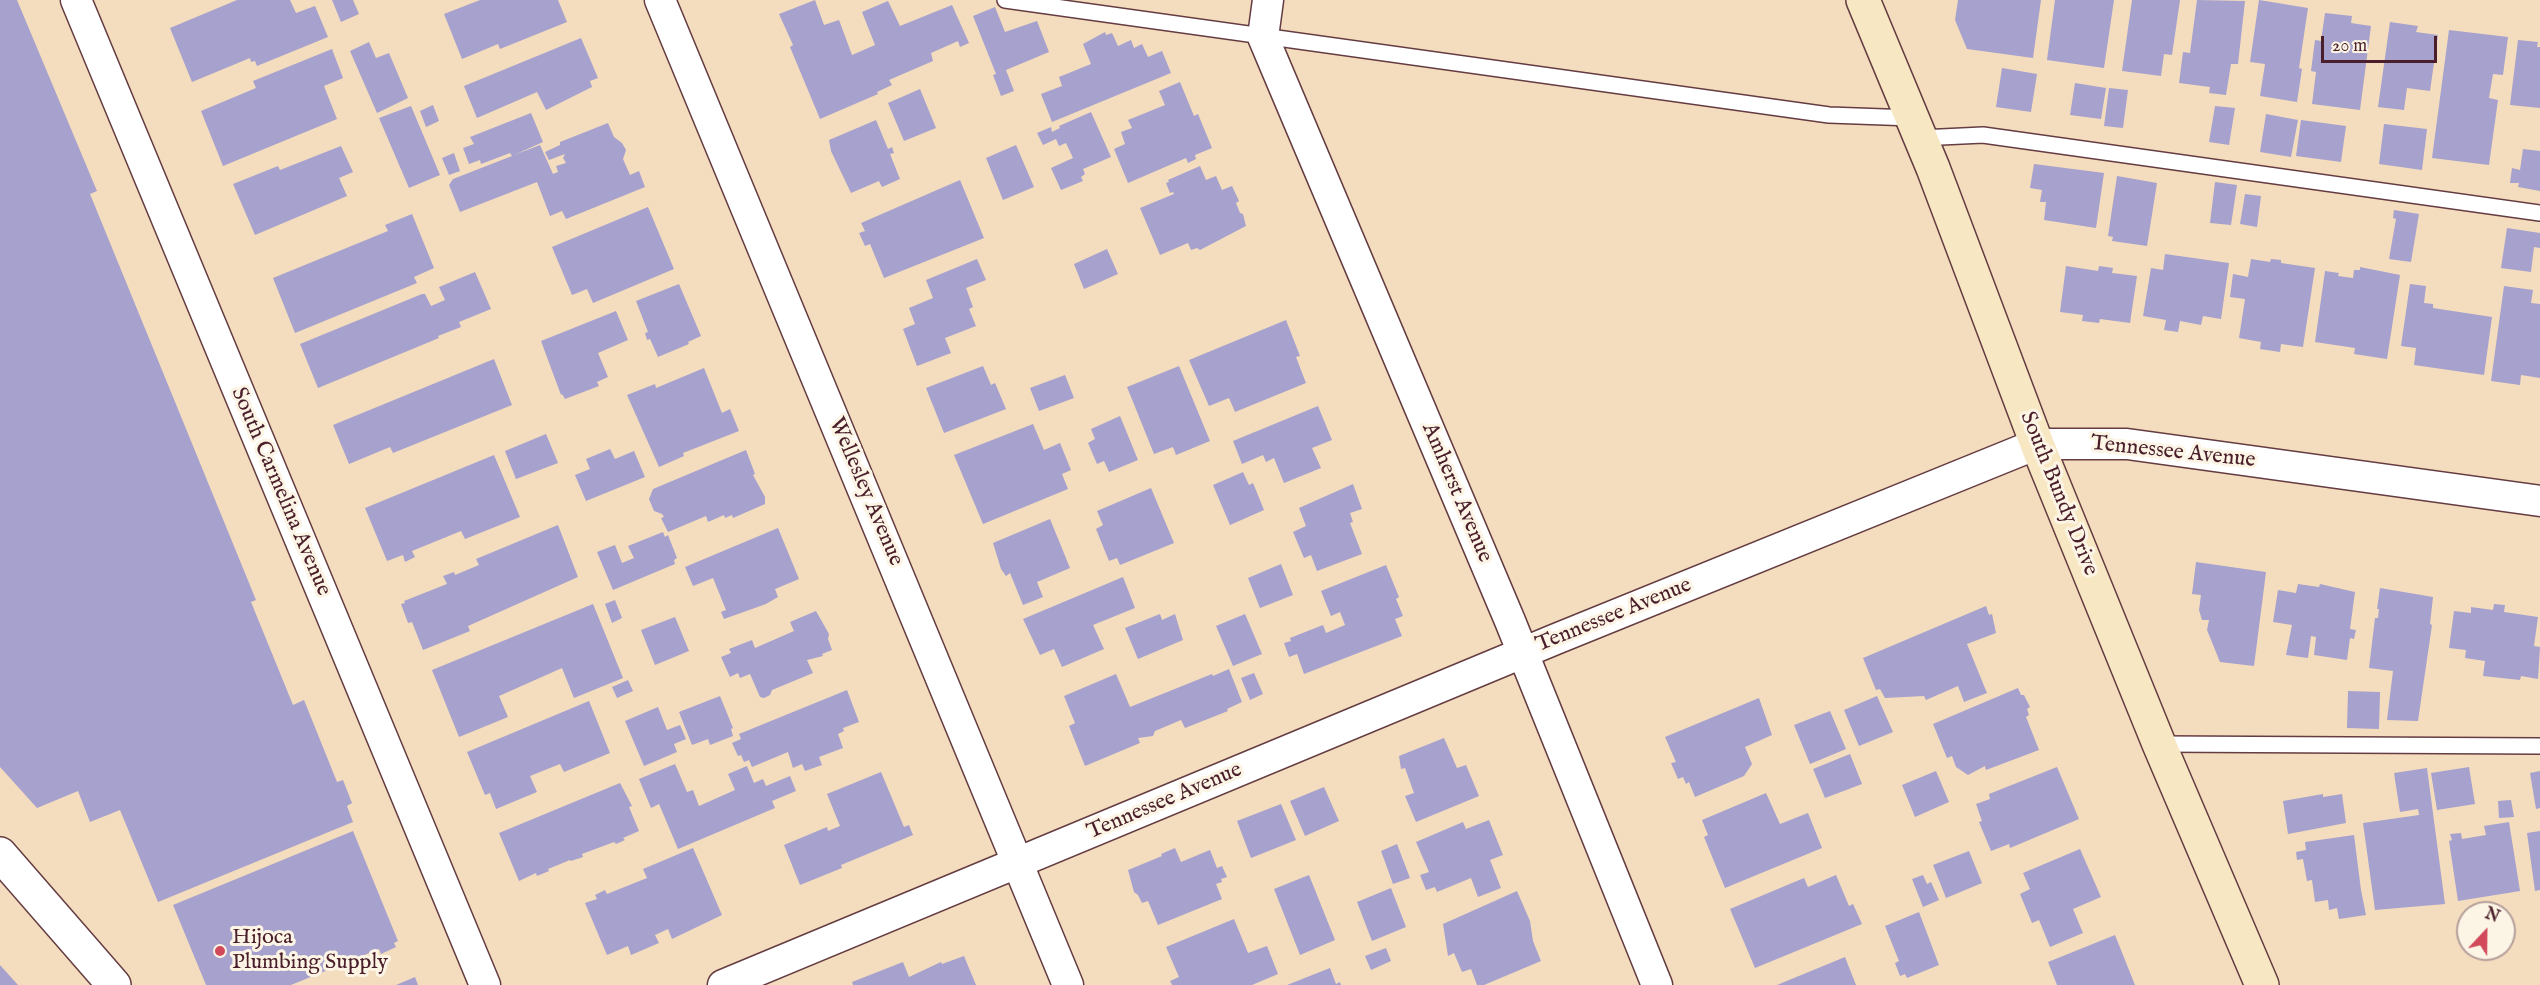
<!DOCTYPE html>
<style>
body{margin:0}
#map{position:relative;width:2540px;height:985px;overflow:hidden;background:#f4ddbe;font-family:"IM FELL English",serif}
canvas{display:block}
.north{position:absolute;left:2456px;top:901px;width:60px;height:60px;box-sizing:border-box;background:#fcf5e5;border:2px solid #b59f9b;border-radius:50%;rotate:22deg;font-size:16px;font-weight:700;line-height:24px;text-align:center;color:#4a1f2b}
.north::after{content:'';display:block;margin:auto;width:21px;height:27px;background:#d1495b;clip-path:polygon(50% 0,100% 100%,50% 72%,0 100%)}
.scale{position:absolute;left:2321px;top:36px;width:116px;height:27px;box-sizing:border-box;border:3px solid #4a1f2b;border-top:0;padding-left:8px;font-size:18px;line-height:21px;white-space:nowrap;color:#4a1f2b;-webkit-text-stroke:4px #fcf5e5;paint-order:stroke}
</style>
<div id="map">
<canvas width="2540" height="985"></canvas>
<div class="north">N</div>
<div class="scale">20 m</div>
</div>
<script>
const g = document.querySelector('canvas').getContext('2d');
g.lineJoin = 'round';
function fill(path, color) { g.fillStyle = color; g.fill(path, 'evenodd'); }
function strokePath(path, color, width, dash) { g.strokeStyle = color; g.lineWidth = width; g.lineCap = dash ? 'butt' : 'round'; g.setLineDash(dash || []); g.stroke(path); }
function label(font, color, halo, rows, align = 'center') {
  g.font = font + ' "IM FELL English",serif'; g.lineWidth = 6; g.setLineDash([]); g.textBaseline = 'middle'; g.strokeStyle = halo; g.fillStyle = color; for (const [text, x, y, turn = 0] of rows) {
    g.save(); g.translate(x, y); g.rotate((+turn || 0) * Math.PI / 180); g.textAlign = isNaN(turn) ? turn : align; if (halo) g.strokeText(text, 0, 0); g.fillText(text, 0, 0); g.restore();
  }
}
fill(new Path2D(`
 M0,0H17L97,191L90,194L256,600L251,602L293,705L304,700L337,782L343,780L352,803L347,806L353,822L158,902L120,810L90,822L78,791L37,808L0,767Z
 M237,0H290L296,13L315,6L328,37L257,66L255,61L251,62L250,58L192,82L170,28Z
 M332,0H353L359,14L341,22Z
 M480,0H558L567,22L500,49L498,44L462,59L444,14Z
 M815,0L824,25L839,20L852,55L875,45L862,12L888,1L900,26L952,5L969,43L960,47L958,41L931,53L933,61L889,80L892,85L877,92L878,94L820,119L790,47L793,45L779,14Z
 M1958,0H2041L2033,58L1967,49L1955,20Z
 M2055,0H2114L2104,68L2047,60Z
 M2132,0H2180L2172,55L2164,54L2161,76L2122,71Z
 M2197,0L2245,1L2238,64H2231L2226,95L2209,93L2210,87L2179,83L2183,52L2190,53Z
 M2259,0L2308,8L2299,68L2302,69L2297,102L2260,96L2265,64L2250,62Z
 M995,7L1005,32L1037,21L1049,52L1006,70L1014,91L1001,96L993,75L996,74L973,16Z
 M2325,13L2352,16L2351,23L2371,26L2360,110L2312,104L2316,72L2311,71L2315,40L2321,41Z
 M2390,22L2418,26L2416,32L2438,35L2430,91L2407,88L2404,110L2378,107Z
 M2449,30L2508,37L2503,75L2493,74L2489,98L2498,100L2489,165L2432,158Z
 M1105,32L1106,35L1112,33L1118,46L1131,40L1134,48L1142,44L1148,57L1162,51L1171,73L1052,122L1041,94L1062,86L1059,77L1091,64L1083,44Z
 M581,38L598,78L590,81L592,87L546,110L537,92L477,118L464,86Z
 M2518,40L2538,42L2537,47H2540V108L2510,105Z
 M369,42L376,58L389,53L408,98L377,113L350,51Z
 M332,49L343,78L324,86L337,119L223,166L201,111L256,88L253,81Z
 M2002,68L2037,74L2031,112L1996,107Z
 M1180,82L1194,116L1198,114L1212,148L1195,155L1196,159L1188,163L1186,158L1128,183L1114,149L1125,144L1121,132L1132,128L1128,120L1165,105L1159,91Z
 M2075,83L2106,88L2101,119L2070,115Z
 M2109,88L2128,90L2123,128L2104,126Z
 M920,89L936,128L904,141L888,103Z
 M433,105L439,121L426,127L420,111Z
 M411,106L440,175L409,188L379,118Z
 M2215,106L2235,108L2229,145L2209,142Z
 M1091,112L1111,157L1083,169L1085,174L1081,177L1083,181L1061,190L1051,168L1073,158L1066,143L1059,146L1056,139L1043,145L1037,133L1051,127L1052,132L1060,128L1059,126Z
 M531,113L543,142L514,155L540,145L553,174L558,172L556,166L566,163L563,158L565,154L549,160L545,152L560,145V142L608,123L614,137L622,143L626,150L623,159L630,175L639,171L645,187L566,219L562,211L550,216L537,182L460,212L449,185L453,179L512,156L510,153L481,164L480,160L469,164L463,148L474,144L470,137Z
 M2266,114L2298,120L2291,157L2260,152Z
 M876,120L888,149L892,147L894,153L890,154L900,179L882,187L879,181L851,193L831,151L829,140Z
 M2301,120L2346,126L2341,162L2296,156Z
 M2384,124L2427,129L2422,170L2379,164Z
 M1016,145L1034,187L1003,200L986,158Z
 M341,146L353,172L339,178L347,196L255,235L233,184L278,166L280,170Z
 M2523,149L2540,151V191L2518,187L2519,183H2510L2512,168L2520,170Z
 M454,153L460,171L449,175L442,158Z
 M2034,164L2104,173L2096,228L2044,220L2046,202H2040L2042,190L2030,188Z
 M1200,166L1206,180L1216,176L1222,190L1232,186L1239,201L1236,203L1240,213L1243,214L1246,226L1200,250L1197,248L1191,250L1188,243L1160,255L1140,208L1174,194L1173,192L1170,193L1166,183L1169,182L1168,180Z
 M2117,176L2157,183L2147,246L2112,241L2113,237L2108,236Z
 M960,180L984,238L884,278L870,244L865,246L859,233L865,231L861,223Z
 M2215,182L2237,185L2231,225L2210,223Z
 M2245,194L2261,196L2257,227L2240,224Z
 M648,207L674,269L593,303L587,289L572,295L552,247Z
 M2394,210L2419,214L2411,262L2389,259L2396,219L2393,218Z
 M412,214L434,268L414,277L417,283L295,333L273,278L388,231L385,225Z
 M2507,228L2540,233V248L2534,247L2531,272L2501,268Z
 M1107,249L1118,274L1084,289L1074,264Z
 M2165,254L2229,263L2221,319L2203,316L2201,325L2180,321L2178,332L2164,330L2166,320L2143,316L2151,268L2163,270Z
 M977,259L986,280L966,288L973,307L969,309L976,326L945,338L951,353L917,366L903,329L915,324L909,308L933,298L926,280Z
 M2251,259L2270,262L2271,259L2281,260V263L2315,268L2303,347L2281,344L2280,352L2260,349L2261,342L2239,338L2245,299L2230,297L2233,274L2248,277Z
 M2066,266L2098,271L2099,266L2113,268L2112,273L2137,276L2130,323L2100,319L2099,323L2082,321L2083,315L2060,312Z
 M2360,267L2400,275L2387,359L2354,354L2355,348L2315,342L2325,271L2339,273L2338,276L2353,278L2354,270H2360Z
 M475,272L491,309L459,322L461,327L438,336L439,338L318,388L300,344L422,294H425L431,306L445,300L439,287Z
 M679,284L701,336L688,342L689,344L658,357L650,339L647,340L645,333L648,332L636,301Z
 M2410,284L2426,286L2424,303L2433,304V308L2492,317L2484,375L2414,365L2416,348L2401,346Z
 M2504,286L2533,290L2531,303L2540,304V378L2521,375L2520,385L2491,381Z
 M616,311L628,340L598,353L608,377L597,382L599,386L565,399L562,394L561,395L541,341Z
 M1286,320L1300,356L1296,357L1306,383L1235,412L1229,398L1209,406L1189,360Z
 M494,359L512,405L393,453L390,447L349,464L333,425Z
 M983,366L991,385L995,383L1006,409L944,433L926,388Z
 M1179,366L1210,441L1176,455L1173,447L1154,454L1127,387Z
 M704,368L722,413L730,409L739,431L683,453L684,456L659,467L627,395L655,384L656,388Z
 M1065,375L1074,398L1039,411L1030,388Z
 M1318,406L1332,440L1312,448L1321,468L1284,483L1274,458L1266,462L1263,455L1242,464L1233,441Z
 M1120,416L1138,460L1109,472L1104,461L1097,464L1088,443L1095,439L1091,429Z
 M1033,424L1044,450L1060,443L1071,470L1062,474L1068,489L983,524L954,455Z
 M546,434L558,463L516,479L505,451Z
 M610,449L615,459L634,451L645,477L586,501L575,475L590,469L586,459Z
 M746,450L755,474L753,475L765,497V504L733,518L732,515L725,518L724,515L708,522L706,516L668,532L661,518L664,517L662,514L654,511L649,499L653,489Z
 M494,455L520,517L465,539L461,531L412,551L415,557L405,562L403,555L387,561L365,508Z
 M1243,472L1249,485L1253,483L1264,510L1230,525L1213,485Z
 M1353,484L1362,509L1350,513L1353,522L1350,523L1362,554L1317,571L1311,555L1304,558L1293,532L1306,526L1299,508Z
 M1151,488L1174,543L1120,565L1117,558L1109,561L1096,529L1103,525L1097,511Z
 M1050,519L1070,568L1037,582L1043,597L1023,605L1010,573L1006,576L1001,569L993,543Z
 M558,525L578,577L468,626L470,631L423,650L412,622L408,623L401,604L405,603L404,601L447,584L443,576L454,572L455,575L479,565L476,559Z
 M778,528L799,579L775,589L778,597L766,604L724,619L721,612L726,610L713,578L693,586L685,567Z
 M663,532L665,537L668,535L677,558L674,560L675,564L613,590L597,552L615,545L622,563L634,558L628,546Z
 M2196,562L2266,572L2254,666L2220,662L2207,630L2209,620H2202L2199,610L2201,595L2192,594Z
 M1281,564L1293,595L1260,608L1248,578Z
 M1386,565L1399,597L1396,599L1403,616L1395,619L1402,636L1304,674L1297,654L1289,657L1284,643L1291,641L1290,638L1323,625L1326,633L1345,625L1340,612L1331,616L1321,591Z
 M1123,577L1135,608L1093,625L1104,649L1062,667L1054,649L1040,655L1023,619Z
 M2298,584L2319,587L2320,584L2355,592L2350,629L2356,630L2354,639L2350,638L2347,660L2314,655L2316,637L2311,636L2308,658L2286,655L2292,625L2273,622L2278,590L2296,593Z
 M2380,588L2433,597L2430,624L2432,625L2418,721L2387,720L2393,671L2369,668L2375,618H2378L2379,609H2377Z
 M615,600L622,618L612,623L605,604Z
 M593,604L623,678L574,698L562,668L499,696L508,717L459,737L432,670Z
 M2494,604L2505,605L2504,612L2538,617L2534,646L2540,647L2538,679L2521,676L2520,680L2483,676L2485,661L2465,658L2466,650L2449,648L2454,611L2471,613V607L2493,610Z
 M1986,606L1989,615L1992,614L1996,633L1967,644L1987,693L1964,702L1958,686L1926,700L1924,696L1885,698L1880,689L1876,690L1863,658Z
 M816,611L829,634L828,639L832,650L822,654L823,656L807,660L813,673L772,690L770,695L764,698L760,697L750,674L740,678L738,673L730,677L721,657L731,653L729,649L752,640L755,648L794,631L790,622Z
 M1160,614L1162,620L1175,614L1183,640L1138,659L1125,628Z
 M1245,614L1262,654L1233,666L1216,626Z
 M675,617L689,651L655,665L641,630Z
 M1229,669L1242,702L1227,709L1228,711L1185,728L1181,720L1155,731L1153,736L1138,738L1140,743L1085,766L1069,726L1075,723L1064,696L1116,674L1130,707L1212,674L1213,676Z
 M1254,673L1263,694L1250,700L1241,678Z
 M628,680L633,691L617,698L612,687Z
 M2018,688L2021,695H2024L2030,707L2027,709L2029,715L2026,717L2039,750L1986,770L1985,766L1968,775L1956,767L1952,756L1947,758L1933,724Z
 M847,690L859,722L843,728L844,731L838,734L843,748L819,757L822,765L805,771L802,764L793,768L788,752L752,767L749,760L744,762L741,755L738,756L732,743L741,739L739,734Z
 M2348,691L2380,692L2379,729L2347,728Z
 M720,696L733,728L731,729L733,736L710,745L708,739L692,745L679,712Z
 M1877,696L1893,732L1859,746L1844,710Z
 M1759,698L1772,735L1745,747L1752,764L1744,776L1695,797L1689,782L1686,784L1683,777L1678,779L1671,763L1676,762L1665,737Z
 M589,701L610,753L564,772L560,764L530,776L537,792L496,809L490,793L485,795L467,752Z
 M658,707L667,730L680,725L686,739L674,744L677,752L644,766L625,721Z
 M1830,711L1846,749L1810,764L1794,725Z
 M1444,738L1457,768L1466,765L1479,796L1416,822L1405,796L1414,793L1405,768L1401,769L1399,756Z
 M1850,754L1862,784L1825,798L1813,769Z
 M675,764L687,792L693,790L699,806L735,790L728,774L747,766L754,783L763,779L766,786L790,776L796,791L772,801L775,808L678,849L659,804L651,808L639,779Z
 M2057,767L2079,819L2010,848L2009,844L1991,851L1979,822L1982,821L1976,804L1990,799L1989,794Z
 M2469,767L2475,804L2437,810L2431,773Z
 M2427,768L2445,904L2375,910L2363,823L2419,815L2418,809L2400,812L2394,773Z
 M1936,771L1949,802L1915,817L1902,785Z
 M2540,771V808L2536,809L2530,773Z
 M881,772L904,827L909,825L913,835L841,865L842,868L800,885L784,845L827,827L828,831L840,826L827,794Z
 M620,783L632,806L629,807L639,831L623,838L625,840L616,844L614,842L582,854L583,857L571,861L570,860L548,869L549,871L537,876L536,873L519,881L499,833Z
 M1324,787L1339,821L1305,836L1290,801Z
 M1766,793L1780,824L1808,813L1822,848L1725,888L1704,837L1708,835L1702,820Z
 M2323,794V797L2342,794L2346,823L2288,834L2283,801Z
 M2511,800L2514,817L2499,818L2498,801Z
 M1281,804L1296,840L1251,858L1237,821Z
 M1489,820L1503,855L1490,860L1501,888L1478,897L1471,878L1437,892L1435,887L1426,890L1420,875L1429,872L1416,842L1463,822L1466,829Z
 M2509,822L2520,891L2458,901L2449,841L2452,840L2450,834L2461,833L2462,839L2486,835L2484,826Z
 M353,831L398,941L394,943L396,947L381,954L379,949L291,985H206L173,905Z
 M2540,831V890L2535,891L2527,833Z
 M2354,835L2361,890L2366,915L2339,919L2337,908L2329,910L2328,900L2315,902L2312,880L2307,881L2303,859L2297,860L2296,852L2306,850L2305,842Z
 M1397,844L1410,878L1393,884L1381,851Z
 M693,848L722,915L672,939L668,929L655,935L659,943L631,955L628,946L607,955L585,903L597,899L595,895L605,890L607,894L647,878L643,869Z
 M1175,848L1181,862L1210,850L1217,868L1222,866L1227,877L1221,879L1222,882L1216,884L1222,899L1158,925L1148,901L1142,903L1138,895L1134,892L1128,870L1162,856L1161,854Z
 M2080,849L2101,897L2073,909L2083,933L2050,947L2039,920L2032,923L2020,894L2030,889L2023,873Z
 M1969,851L1982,883L1946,898L1933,865Z
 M1309,875L1335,940L1300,955L1274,889Z
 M1836,875L1849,906L1853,904L1862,924L1755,968L1730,909L1804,878L1808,887Z
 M1923,875L1927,884L1931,882L1939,900L1923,907L1912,879Z
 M1391,888L1406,927L1372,941L1357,902Z
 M1517,891L1530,921L1533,941L1541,961L1484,985H1477L1471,969L1462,972L1454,953L1448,956L1443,924Z
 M1919,912L1939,965L1907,978L1905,974L1900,976L1895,963L1899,961L1885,926Z
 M1234,919L1248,953L1267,946L1278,974L1252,985H1172L1170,981L1179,977L1166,947Z
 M2115,935L2135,985H2057L2048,962Z
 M1386,948L1391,961L1371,970L1365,956Z
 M964,956L976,985H853L852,982L903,962L909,977L941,962L942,964Z
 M1845,957L1856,985H1777Z
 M0,965L18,985H0Z
 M1330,968L1336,984L1340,982L1341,985H1287Z
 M415,977L418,985H396Z`), '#a6a1cd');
const service = new Path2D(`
 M1005,0L1829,115L1912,118
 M1920,138L1983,135L2540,213
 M2159,744L2540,746`);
const minor = new Path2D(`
 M76,0L485,985
 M660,0L1068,985
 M1268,0L1263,37L1510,621L1657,985
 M723,985L1556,639L2037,444H2127L2540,501`);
const tertiary = new Path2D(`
 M0,854L114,985`);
const secondary = new Path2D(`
 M1863,0L1933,168L2037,444L2159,744L2262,985`);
strokePath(service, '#643c41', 18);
strokePath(minor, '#643c41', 33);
strokePath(tertiary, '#643c41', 36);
strokePath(secondary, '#643c41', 36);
strokePath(service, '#fff', 15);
strokePath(minor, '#fff', 30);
strokePath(tertiary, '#fff', 33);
strokePath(secondary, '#f8e7c3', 33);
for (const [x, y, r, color] of [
 [220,951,6,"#d1495b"]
]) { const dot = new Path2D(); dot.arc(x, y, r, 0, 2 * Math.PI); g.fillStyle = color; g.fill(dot); strokePath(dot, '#fcf5e5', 2); }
label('22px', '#4a1f2b', '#fcf5e5', [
 ["Tennessee Avenue",2173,453,6],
 ["South Carmelina Avenue",280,492,67],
 ["Wellesley Avenue",865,492,67],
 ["Amherst Avenue",1456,493,67],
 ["South Bundy Drive",2058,494,68],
 ["Tennessee Avenue",1614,616,-22],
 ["Tennessee Avenue",1165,802,-23]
]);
label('22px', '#4a1f2b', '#fcf5e5', [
 ["Hijoca",232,938],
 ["Plumbing Supply",232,963]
], 'left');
</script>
